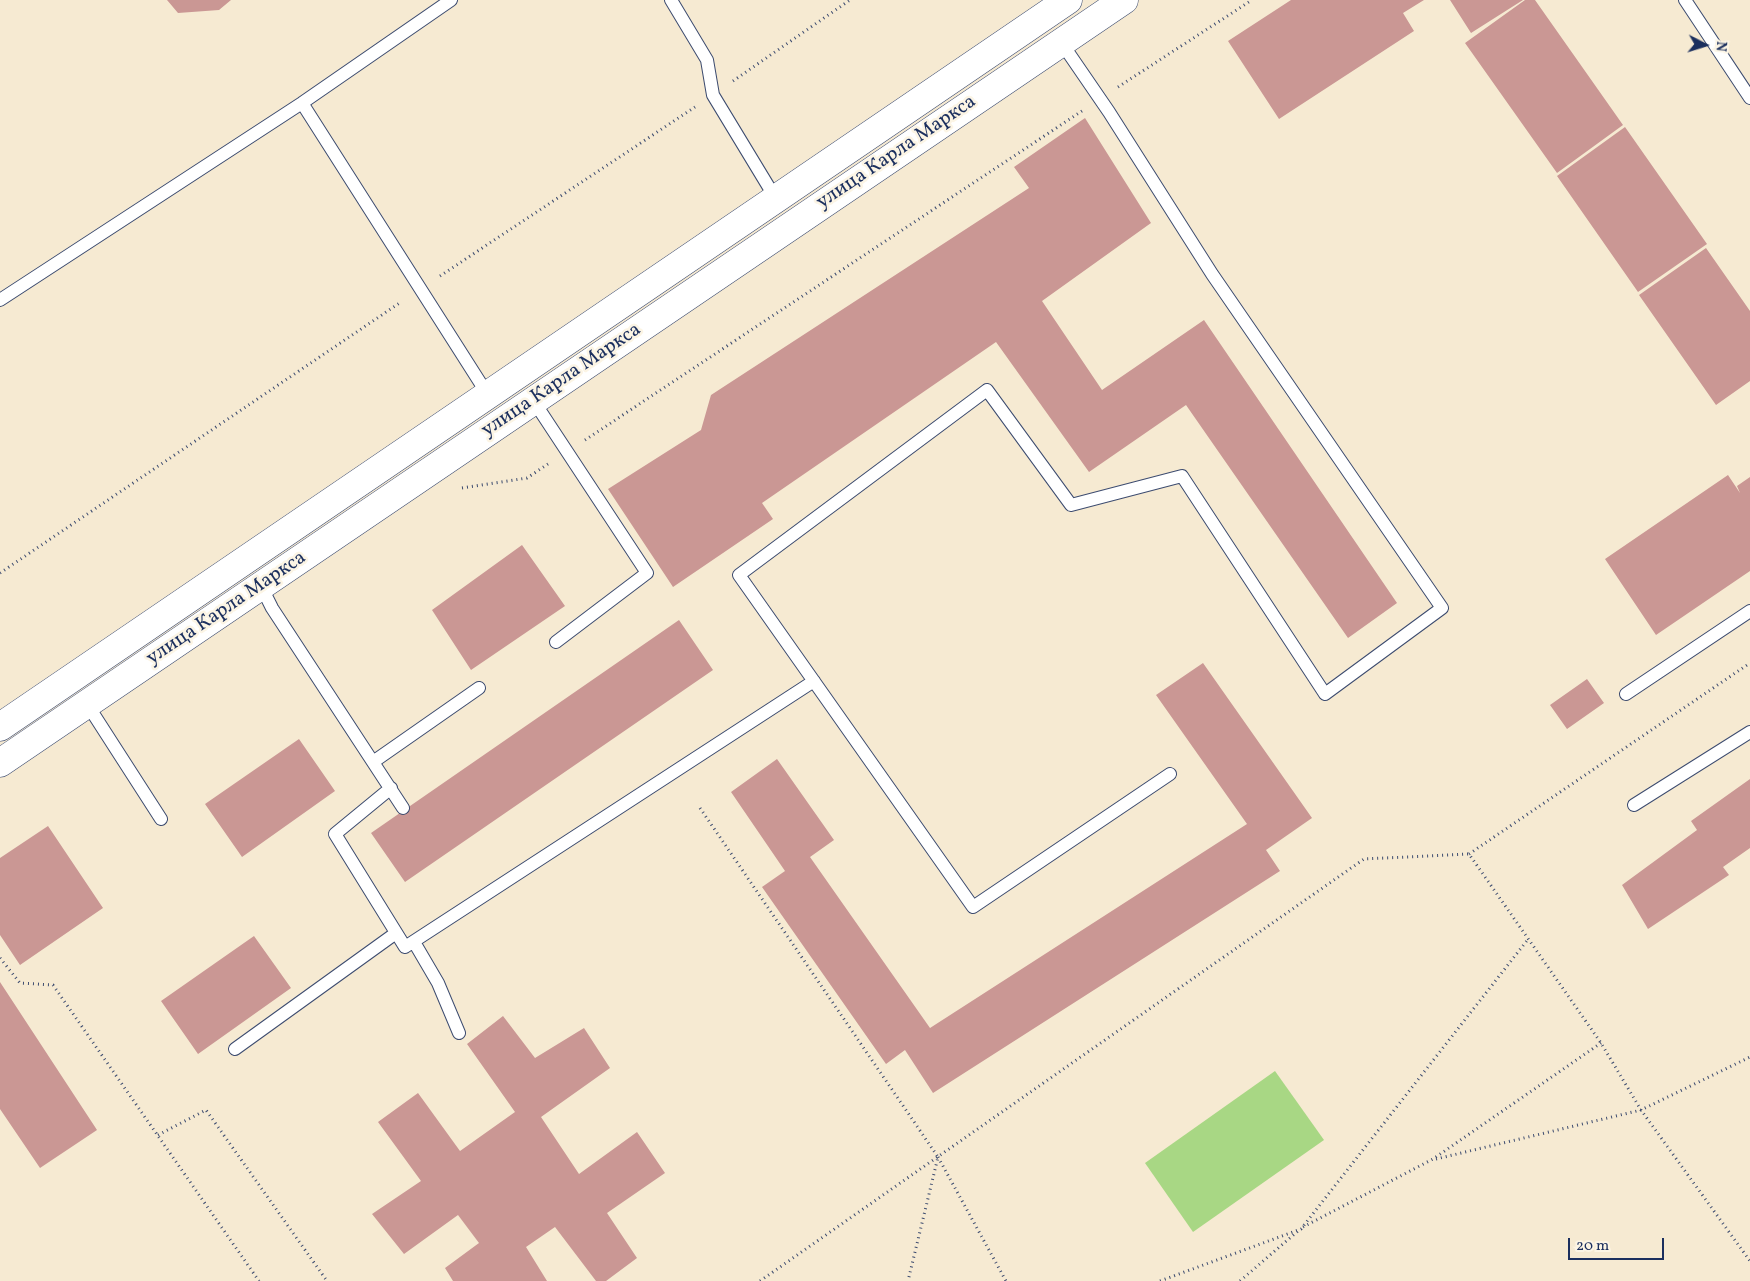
<!DOCTYPE html>
<meta charset="utf-8">
<style>
body{margin:0}
#map{position:relative;width:1750px;height:1281px;overflow:hidden;background:#f6ead2;font-family:Vollkorn,serif}
canvas{display:block}
.north{position:absolute;left:1680px;top:20px;width:50px;height:50px;-webkit-text-stroke:4px #fcf5e5;paint-order:stroke;rotate:95deg;font-size:14px;font-weight:700;line-height:20px;text-align:center;color:#1b2f5e}
.north::after{content:'';display:block;margin:auto;width:18px;height:22px;background:#1b2f5e;clip-path:polygon(50% 0,100% 100%,50% 72%,0 100%)}
.scale{position:absolute;left:1568px;top:1238px;width:96px;height:22px;box-sizing:border-box;border:2px solid #1b2f5e;border-top:0;padding-left:6px;font-size:15px;line-height:18px;white-space:nowrap;color:#1b2f5e;-webkit-text-stroke:4px #fcf5e5;paint-order:stroke}
</style>
<div id="map">
<canvas width="1750" height="1281"></canvas>
<div class="north">N</div>
<div class="scale">20 m</div>
</div>
<script>
const g = document.querySelector('canvas').getContext('2d');
g.lineJoin = 'round';
function fill(path, color) { g.fillStyle = color; g.fill(path, 'evenodd'); }
function strokePath(path, color, width, dash) { g.strokeStyle = color; g.lineWidth = width; g.lineCap = dash ? 'butt' : 'round'; g.setLineDash(dash || []); g.stroke(path); }
function label(font, color, halo, rows, align = 'center') {
  g.font = font + ' Vollkorn,serif'; g.lineWidth = 5; g.setLineDash([]); g.textBaseline = 'middle'; g.strokeStyle = halo; g.fillStyle = color; for (const [text, x, y, turn = 0] of rows) {
    g.save(); g.translate(x, y); g.rotate((+turn || 0) * Math.PI / 180); g.textAlign = isNaN(turn) ? turn : align; if (halo) g.strokeText(text, 0, 0); g.fillText(text, 0, 0); g.restore();
  }
}
fill(new Path2D(`
 M1275,1071L1324,1140L1193,1232L1145,1163Z`), '#a8d784');
fill(new Path2D(`
 M167,0H231L219,10L178,13Z
 M1291,0H1424L1403,13L1414,31L1279,119L1228,41Z
 M1450,0H1523L1471,33Z
 M1525,0H1535L1623,125L1557,173L1465,43Z
 M1085,118L1151,223L1042,301L1102,390L1204,320L1397,603L1348,638L1186,405L1089,472L996,342L762,503L773,519L673,587L608,489L701,430L711,395L1029,188L1014,167Z
 M1625,127L1707,244L1638,292L1557,176Z
 M1706,248L1750,311V381L1716,405L1639,295Z
 M1728,475L1740,493L1737,486L1750,477V571L1656,635L1605,559Z
 M522,545L565,606L471,670L432,610Z
 M679,620L713,670L405,882L371,833Z
 M1203,663L1312,818L1266,850L1280,871L933,1093L905,1050L886,1064L762,887L785,871L731,792L777,759L834,840L810,857L930,1028L1247,824L1156,695Z
 M1587,679L1604,703L1567,729L1550,705Z
 M299,739L335,791L242,857L205,804Z
 M1750,779V848L1723,867L1729,875L1648,929L1622,885L1697,830L1691,821Z
 M48,826L103,908L20,965L0,935V858Z
 M254,936L291,988L198,1054L161,1001Z
 M0,982L97,1130L40,1168L0,1109Z
 M503,1016L535,1058L584,1028L610,1068L541,1117L579,1174L637,1132L665,1173L607,1213L637,1258L606,1281H596L555,1227L526,1247L547,1281H453L445,1268L479,1243L458,1215L404,1254L372,1214L421,1181L378,1122L418,1093L460,1151L515,1112L467,1044Z`), '#ca9794');
const lane = new Path2D(`
 M671,0L707,60L713,95L776,199
 M1685,0L1750,98
 M1061,42L1109,112L1212,274L1442,608L1325,694L1182,476L1071,505L987,390L739,575L973,907L1170,774
 M302,103L488,395
 M0,300L302,103L451,0
 M533,400L647,573L556,642
 M261,586L272,608L403,808
 M1626,694L1750,611
 M87,704L161,819
 M373,762L479,688
 M391,788L335,834L405,947L814,681
 M1634,805L1750,732
 M414,942L438,983L459,1033
 M235,1049L396,933`);
const secondary = new Path2D(`
 M0,727L1068,0
 M0,763L1124,0`);
strokePath(lane, '#3c4b6f', 14);
strokePath(secondary, '#3c4b6f', 29);
strokePath(new Path2D(`
 M733,81L850,0
 M1118,87L1252,0
 M440,276L695,107
 M585,440L1082,111
 M462,488L527,478L548,464
 M0,573L401,302
 M700,808L938,1157L908,1281
 M1469,854L1750,663
 M0,958L20,983L53,985L259,1281
 M158,1135L206,1110L327,1281
 M938,1157L1006,1281
 M1436,1159L1641,1110L1750,1057
 M1303,1227L1433,1159L1601,1043
 M760,1281L1364,859L1469,854L1601,1043L1641,1110L1750,1261
 M1160,1281L1301,1229L1529,938
 M1240,1281L1298,1231`), '#3c4b6f', 3, [1, 4]);
strokePath(lane, '#fff', 12);
strokePath(secondary, '#fff', 28);
label('20px', '#1b2f5e', '#fcf5e5', [
 ["улица Карла Маркса",897,153,-34],
 ["улица Карла Маркса",562,381,-34],
 ["улица Карла Маркса",227,609,-34]
]);
</script>
